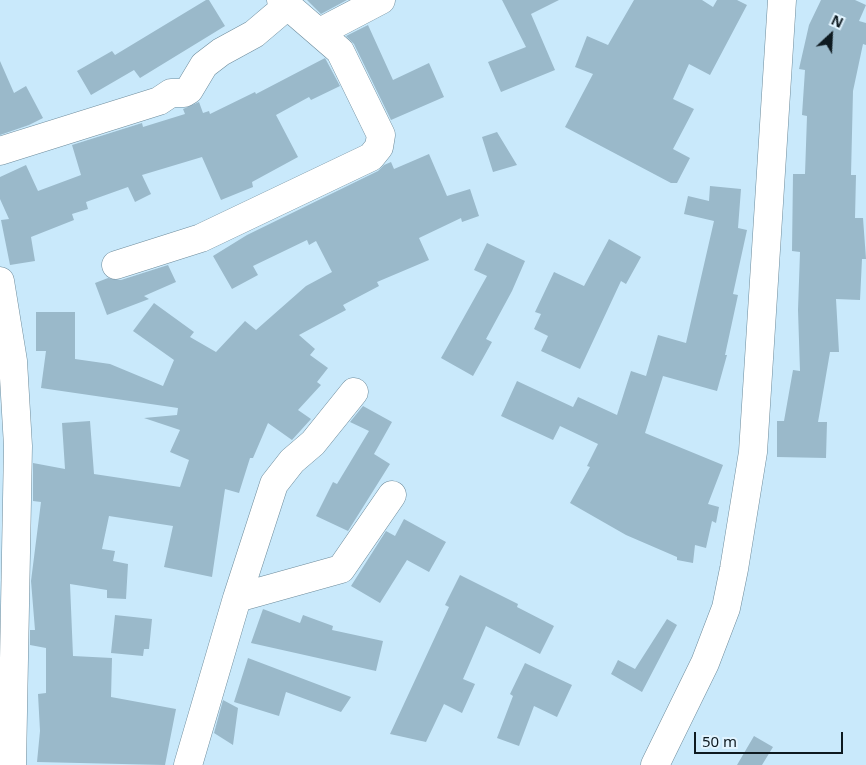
<!DOCTYPE html>
<style>
body{margin:0}
#map{position:relative;width:866px;height:765px;overflow:hidden;background:#c9e9fb;font-family:"Noto Sans",sans-serif}
canvas{display:block}
.north{position:absolute;left:806px;top:10px;width:50px;height:50px;-webkit-text-stroke:4px #e1f4ff;paint-order:stroke;rotate:25deg;font-size:14px;font-weight:700;line-height:20px;text-align:center;color:#0e1a20}
.north::after{content:'';display:block;margin:auto;width:18px;height:22px;background:#0e1a20;clip-path:polygon(50% 0,100% 100%,50% 72%,0 100%)}
.scale{position:absolute;left:694px;top:732px;width:149px;height:22px;box-sizing:border-box;border:2px solid #0e1a20;border-top:0;padding-left:6px;font-size:15px;line-height:18px;white-space:nowrap;color:#0e1a20;-webkit-text-stroke:4px #e1f4ff;paint-order:stroke}
</style>
<div id="map">
<canvas width="866" height="765"></canvas>
<div class="north">N</div>
<div class="scale">50 m</div>
</div>
<script>
const g = document.querySelector('canvas').getContext('2d');
g.lineJoin = 'round';
function fill(path, color) { g.fillStyle = color; g.fill(path, 'evenodd'); }
function strokePath(path, color, width, dash) { g.strokeStyle = color; g.lineWidth = width; g.lineCap = dash ? 'butt' : 'round'; g.setLineDash(dash || []); g.stroke(path); }
fill(new Path2D(`
 M206,0H209L225,26L140,78L134,70L91,95L77,71L112,51L115,55Z
 M307,0H347L321,14Z
 M502,0H559L531,14L555,70L501,92L488,62L526,47Z
 M634,0H702L713,7L717,0H737L747,5L710,75L689,64L673,99L694,109L673,149L690,158L677,183H671L565,127L593,74L575,67L587,36L608,45Z
 M821,0H855L866,5L859,21L866,23V45L863,44L853,91L851,175H856L855,218H863L866,259H862L860,300L836,299L839,352H830L818,422H827L826,458L777,457V421H784L793,370L800,371L798,310L800,252L792,251L793,174H805L807,116L802,115L805,70L799,69L809,25Z
 M368,25L393,80L429,63L444,97L391,120L354,44L346,36Z
 M325,58L340,86L311,100L309,97L276,115L298,157L252,182L253,187L221,200L202,157L142,175L151,194L135,202L128,187L86,202L88,209L72,214L74,220L31,237L35,261L10,265L1,220L9,219L0,199V177L26,165L38,191L81,175L72,145L142,123L143,127L185,114L183,109L199,102L203,113L209,111L210,114L255,92L256,94Z
 M0,61L14,93L26,86L43,118L29,125L0,135Z
 M497,132L517,165L493,172L482,137Z
 M429,154L447,196L470,189L479,216L462,222L461,218L419,238L429,260L377,282L379,286L343,305L346,310L299,335L315,349L310,355L328,368L317,382L321,385L298,410L311,419L292,440L268,423L253,458H250L239,493L225,489L212,577L164,567L173,526L109,516L102,549L115,551L113,561L128,564L126,599L107,598V590L70,584L73,656L112,658L111,697L176,709L165,765L37,762L40,731L38,694L46,693V648L30,645V630H35L31,581L41,502L33,501V463L65,469L62,423L90,421L94,474L180,487L189,460L170,452L180,430L144,418L177,415L178,408L41,388L46,351H36V312H75V359L110,364L163,386L174,360L133,331L154,303L194,332L190,337L216,352L245,321L256,330L306,286L332,272L316,241L309,245L307,240L253,266L258,275L232,289L213,256L247,235L378,171L384,165L391,162L394,169Z
 M710,186L741,189L738,228L747,230L733,294L738,295L725,355H727L717,391L663,376L645,433L723,465L708,504L719,507L716,523L712,521L706,548L695,545L693,563L677,560V557L626,535L570,503L590,467L587,466L598,444L560,426L553,440L501,416L517,381L573,407L578,397L617,415L631,371L646,376L658,335L686,343L714,221L684,214L688,196L709,201Z
 M609,239L641,257L626,284L621,281L580,369L541,351L548,336L534,329L541,314L535,312L554,272L584,286Z
 M487,243L525,261L512,291L486,339L492,342L473,376L441,358L487,276L474,270Z
 M168,265L176,282L144,296L149,299L107,315L95,283L108,278L121,280Z
 M363,406L392,422L374,454L390,464L348,531L316,516L333,482L337,484L369,431L350,422Z
 M404,519L446,542L429,572L407,560L380,603L351,586L386,531L395,536Z
 M460,575L518,604L517,607L554,626L540,654L486,626L463,679L475,684L462,713L444,704L426,742L390,734L449,607L445,605Z
 M263,609L300,623L303,615L333,626L332,630L383,641L376,671L251,643Z
 M115,615L152,619L149,649H144L143,656L111,653Z
 M667,619L677,625L642,692L611,674L618,660L635,669Z
 M248,658L351,697L341,712L286,692L279,716L234,702Z
 M525,663L572,685L557,717L534,706L519,746L497,738L513,696L510,694Z
 M223,700L238,708L233,745L214,733Z
 M754,736L773,747L762,765H737Z`), '#9ab9ca');
const minor = new Path2D(`
 M320,32L381,0
 M0,151L159,101L171,93H184L189,90L204,65L221,52L254,34L287,6
 M116,265L201,238L371,157L379,147L381,135L340,51L281,0
 M0,281L13,361L18,446L12,765
 M237,598L341,569L392,495
 M188,765L237,598L274,484L292,461L313,443L354,392
 M655,765L705,663L726,608L734,569L753,452L782,0`);
strokePath(minor, '#6d8b9b', 29);
strokePath(minor, '#fff', 28);
</script>
